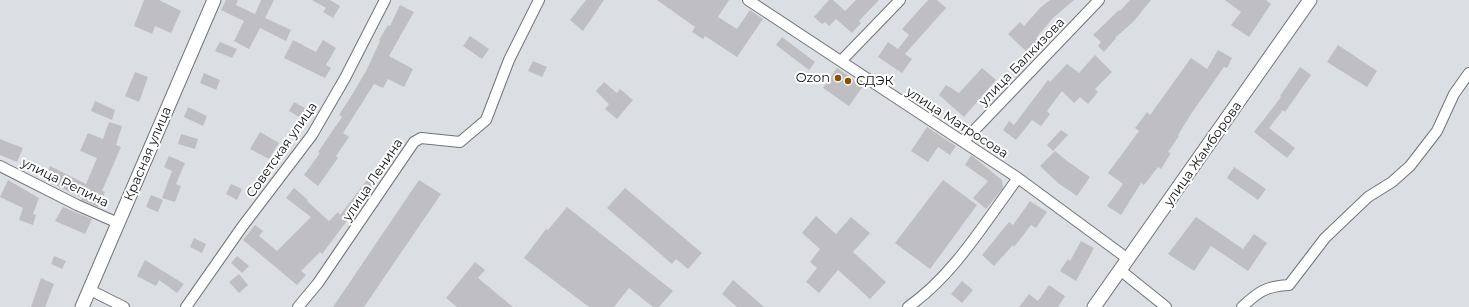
<!DOCTYPE html>
<meta charset="utf-8">
<style>
body{margin:0}
canvas{display:block;background:#dbdfe3}
</style>
<canvas width="1469" height="307"></canvas>
<script>
const g = document.querySelector('canvas').getContext('2d');
g.lineJoin = 'round';
function fill(path, color) { g.fillStyle = color; g.fill(path, 'evenodd'); }
function strokePath(path, color, width, dash) { g.strokeStyle = color; g.lineWidth = width; g.lineCap = dash ? 'butt' : 'round'; g.setLineDash(dash || []); g.stroke(path); }
function label(font, color, halo, rows, align = 'center') {
  g.font = font + ' Montserrat,sans-serif'; g.lineWidth = 4; g.setLineDash([]); g.textBaseline = 'middle'; g.strokeStyle = halo; g.fillStyle = color; for (const [text, x, y, turn = 0] of rows) {
    g.save(); g.translate(x, y); g.rotate((+turn || 0) * Math.PI / 180); g.textAlign = isNaN(turn) ? turn : align; if (halo) g.strokeText(text, 0, 0); g.fillText(text, 0, 0); g.restore();
  }
}
fill(new Path2D(`
 M144,0H159L181,11L171,33L155,26L152,34L134,26Z
 M226,0H238L236,5L255,14L261,0H274L265,18L291,30L286,41L260,28L249,49L234,41L244,21L221,10Z
 M312,0H330L340,6L333,18L323,12L326,8Z
 M586,0H604L583,31L570,20Z
 M657,0H729L718,17L737,29L750,10L763,19L737,57L705,36L703,39L692,32L695,27Z
 M829,0H833L845,11L856,0H879L859,21L861,23L852,33L836,19L829,26L825,22L822,24L814,17Z
 M928,0H937L946,8L905,54L912,59L902,73L878,57L888,42L898,49L909,35L902,29Z
 M1050,0H1074L1053,18L1036,38L1041,42L1029,54L1008,34L1020,22L1024,26L1040,8Z
 M1130,0H1151L1134,21L1115,38H1116L1104,52L1098,46L1101,42L1093,35L1119,10L1120,11Z
 M1225,0H1266L1271,4L1249,37L1231,25L1241,12Z
 M400,5L414,12L389,56L413,69L404,87L388,79L383,88L374,84L343,133L349,137L336,156L338,158L318,186L304,175L320,153L318,152L342,117L339,115L355,90L367,69L380,41L379,40L388,25L390,26Z
 M470,36L489,49L482,59L463,46Z
 M782,37L815,62L809,70L776,45Z
 M293,40L316,52L323,40L336,48L326,65L331,68L325,78L284,58Z
 M220,42L237,49L232,58L215,51Z
 M1338,45L1377,71L1367,87L1327,62Z
 M1218,50L1232,58L1227,68L1224,67L1191,114L1178,135L1179,136L1168,152L1171,153L1161,169L1158,167L1144,185L1141,183L1121,215L1107,206L1123,184L1108,173L1139,131L1135,128L1147,112L1150,115L1191,58L1207,69Z
 M1095,55L1112,72L1095,89L1098,92L1088,104L1080,97L1074,103L1062,91L1047,111L1050,114L1041,126L1032,120L1016,140L1003,130L1009,121L1014,125L1048,80L1050,82L1067,64L1079,73Z
 M533,61L547,67L542,77L528,71Z
 M1300,67L1311,75L1285,112L1283,110L1269,128L1295,148L1287,158L1254,132L1281,97L1280,96Z
 M837,68L863,86L849,106L823,88Z
 M982,68L996,80L964,117L939,95L946,85L959,93Z
 M135,72L148,77L139,102L125,96Z
 M204,73L220,80L216,90L200,83Z
 M604,82L617,93L620,89L633,100L617,119L605,109L609,104L596,91Z
 M95,101L115,110L112,120L91,111Z
 M294,102L307,109L301,118L289,111Z
 M188,107L207,116L203,126L184,117Z
 M109,122L122,126L116,145L121,147L102,191L105,192L98,207L81,200L82,198L44,179L50,166L86,184L97,158L80,151L88,133L103,139Z
 M927,127L956,146L950,155L938,147L928,162L911,151Z
 M1061,130L1068,135L1053,151L1047,145Z
 M260,132L279,143L269,159L250,149Z
 M181,134L198,139L195,149L178,144Z
 M0,139L23,148L17,162L0,155Z
 M1055,151L1067,161L1090,177L1077,196L1058,183L1040,166Z
 M971,155L1002,180L1003,188L986,209L973,198L988,181L965,165Z
 M169,156L185,163L176,184L181,186L175,202L162,198L172,171L164,167Z
 M1234,167L1266,189L1258,200L1227,178Z
 M8,180L39,198L33,214L36,215L33,225L19,220L23,208L0,197Z
 M367,180L374,185L322,254L320,252L301,271L306,275L297,285L243,240L255,225L263,231L259,236L277,251L311,217L286,198L294,188L308,200L307,201L329,221L338,212L340,215Z
 M419,180L441,194L364,307H333Z
 M943,180L977,205L930,269L895,243Z
 M231,184L242,189L237,200L226,194Z
 M625,188L702,253L688,269L676,259L672,264L607,208Z
 M151,195L163,200L158,212L146,207Z
 M1030,201L1047,212L1036,228L1031,225L1014,247L1013,245L994,266L982,255L1009,222L1013,225Z
 M63,207L92,219L85,234L55,221Z
 M567,207L673,291L659,307H653L629,288L614,307H589L524,258L546,229L548,230Z
 M816,216L836,234L851,217L870,233L853,252L886,282L870,299L838,270L819,293L806,282L817,268L810,262L820,249L802,233Z
 M1196,217L1243,249L1254,234L1267,243L1248,271L1211,246L1194,271L1168,254Z
 M194,238L206,244L202,253L190,247Z
 M1081,241L1094,248L1076,281L1060,271L1068,259L1070,261Z
 M54,256L66,261L62,269L51,264Z
 M237,256L249,266L242,273L231,263Z
 M145,260L184,284L177,293L159,280L156,286L137,276Z
 M475,262L485,270L478,278L513,307H457L446,298Z
 M239,274L248,285L239,293L229,282Z
 M41,278L54,284L45,307H31Z
 M733,280L764,307H737L722,294Z
 M962,281L973,290L962,303L951,294Z
 M1049,285L1065,296L1058,307H1019L1029,294L1038,301Z`), '#bebec3');
const minor = new Path2D(`
 M748,0L1018,178L1128,259
 M842,60L900,0
 M964,141L1099,0
 M0,166L77,205L118,223
 M1120,270L1166,307
 M90,290L124,307
 M186,307L242,227L312,135L345,78L385,0
 M298,307L318,283L414,142L421,138L460,142L486,120L509,60L539,0
 M908,307C954,275 985,222 1018,178
 M1242,307C1258,292 1266,286 1289,285L1325,238L1368,197L1392,182L1410,166L1437,131L1454,94L1469,73`);
const tertiary = new Path2D(`
 M82,307L214,0
 M1094,307L1310,0`);
strokePath(minor, '#707478', 12);
strokePath(tertiary, '#707478', 15);
strokePath(minor, '#fff', 10);
strokePath(tertiary, '#fff', 13);
for (const [x, y, r, color] of [
 [838,78,4,"#895202"],
 [848,81,4,"#895202"]
]) { const dot = new Path2D(); dot.arc(x, y, r, 0, 2 * Math.PI); g.fillStyle = color; g.fill(dot); strokePath(dot, '#fff', 1.5); }
label('13px', '#0f1011', '#fff', [
 ["улица Балкизова",1022,62,-46],
 ["улица Матросова",957,123,33],
 ["Советская улица",282,150,-55],
 ["Красная улица",148,154,-67],
 ["улица Жамборова",1203,154,-55],
 ["улица Ленина",373,180,-56],
 ["улица Репина",65,183,26]
]);
label('13px', '#0f1011', '#fff', [
 ["Ozon",830,78],
 ["СДЭК",856,81,"left"]
], 'right');
</script>
